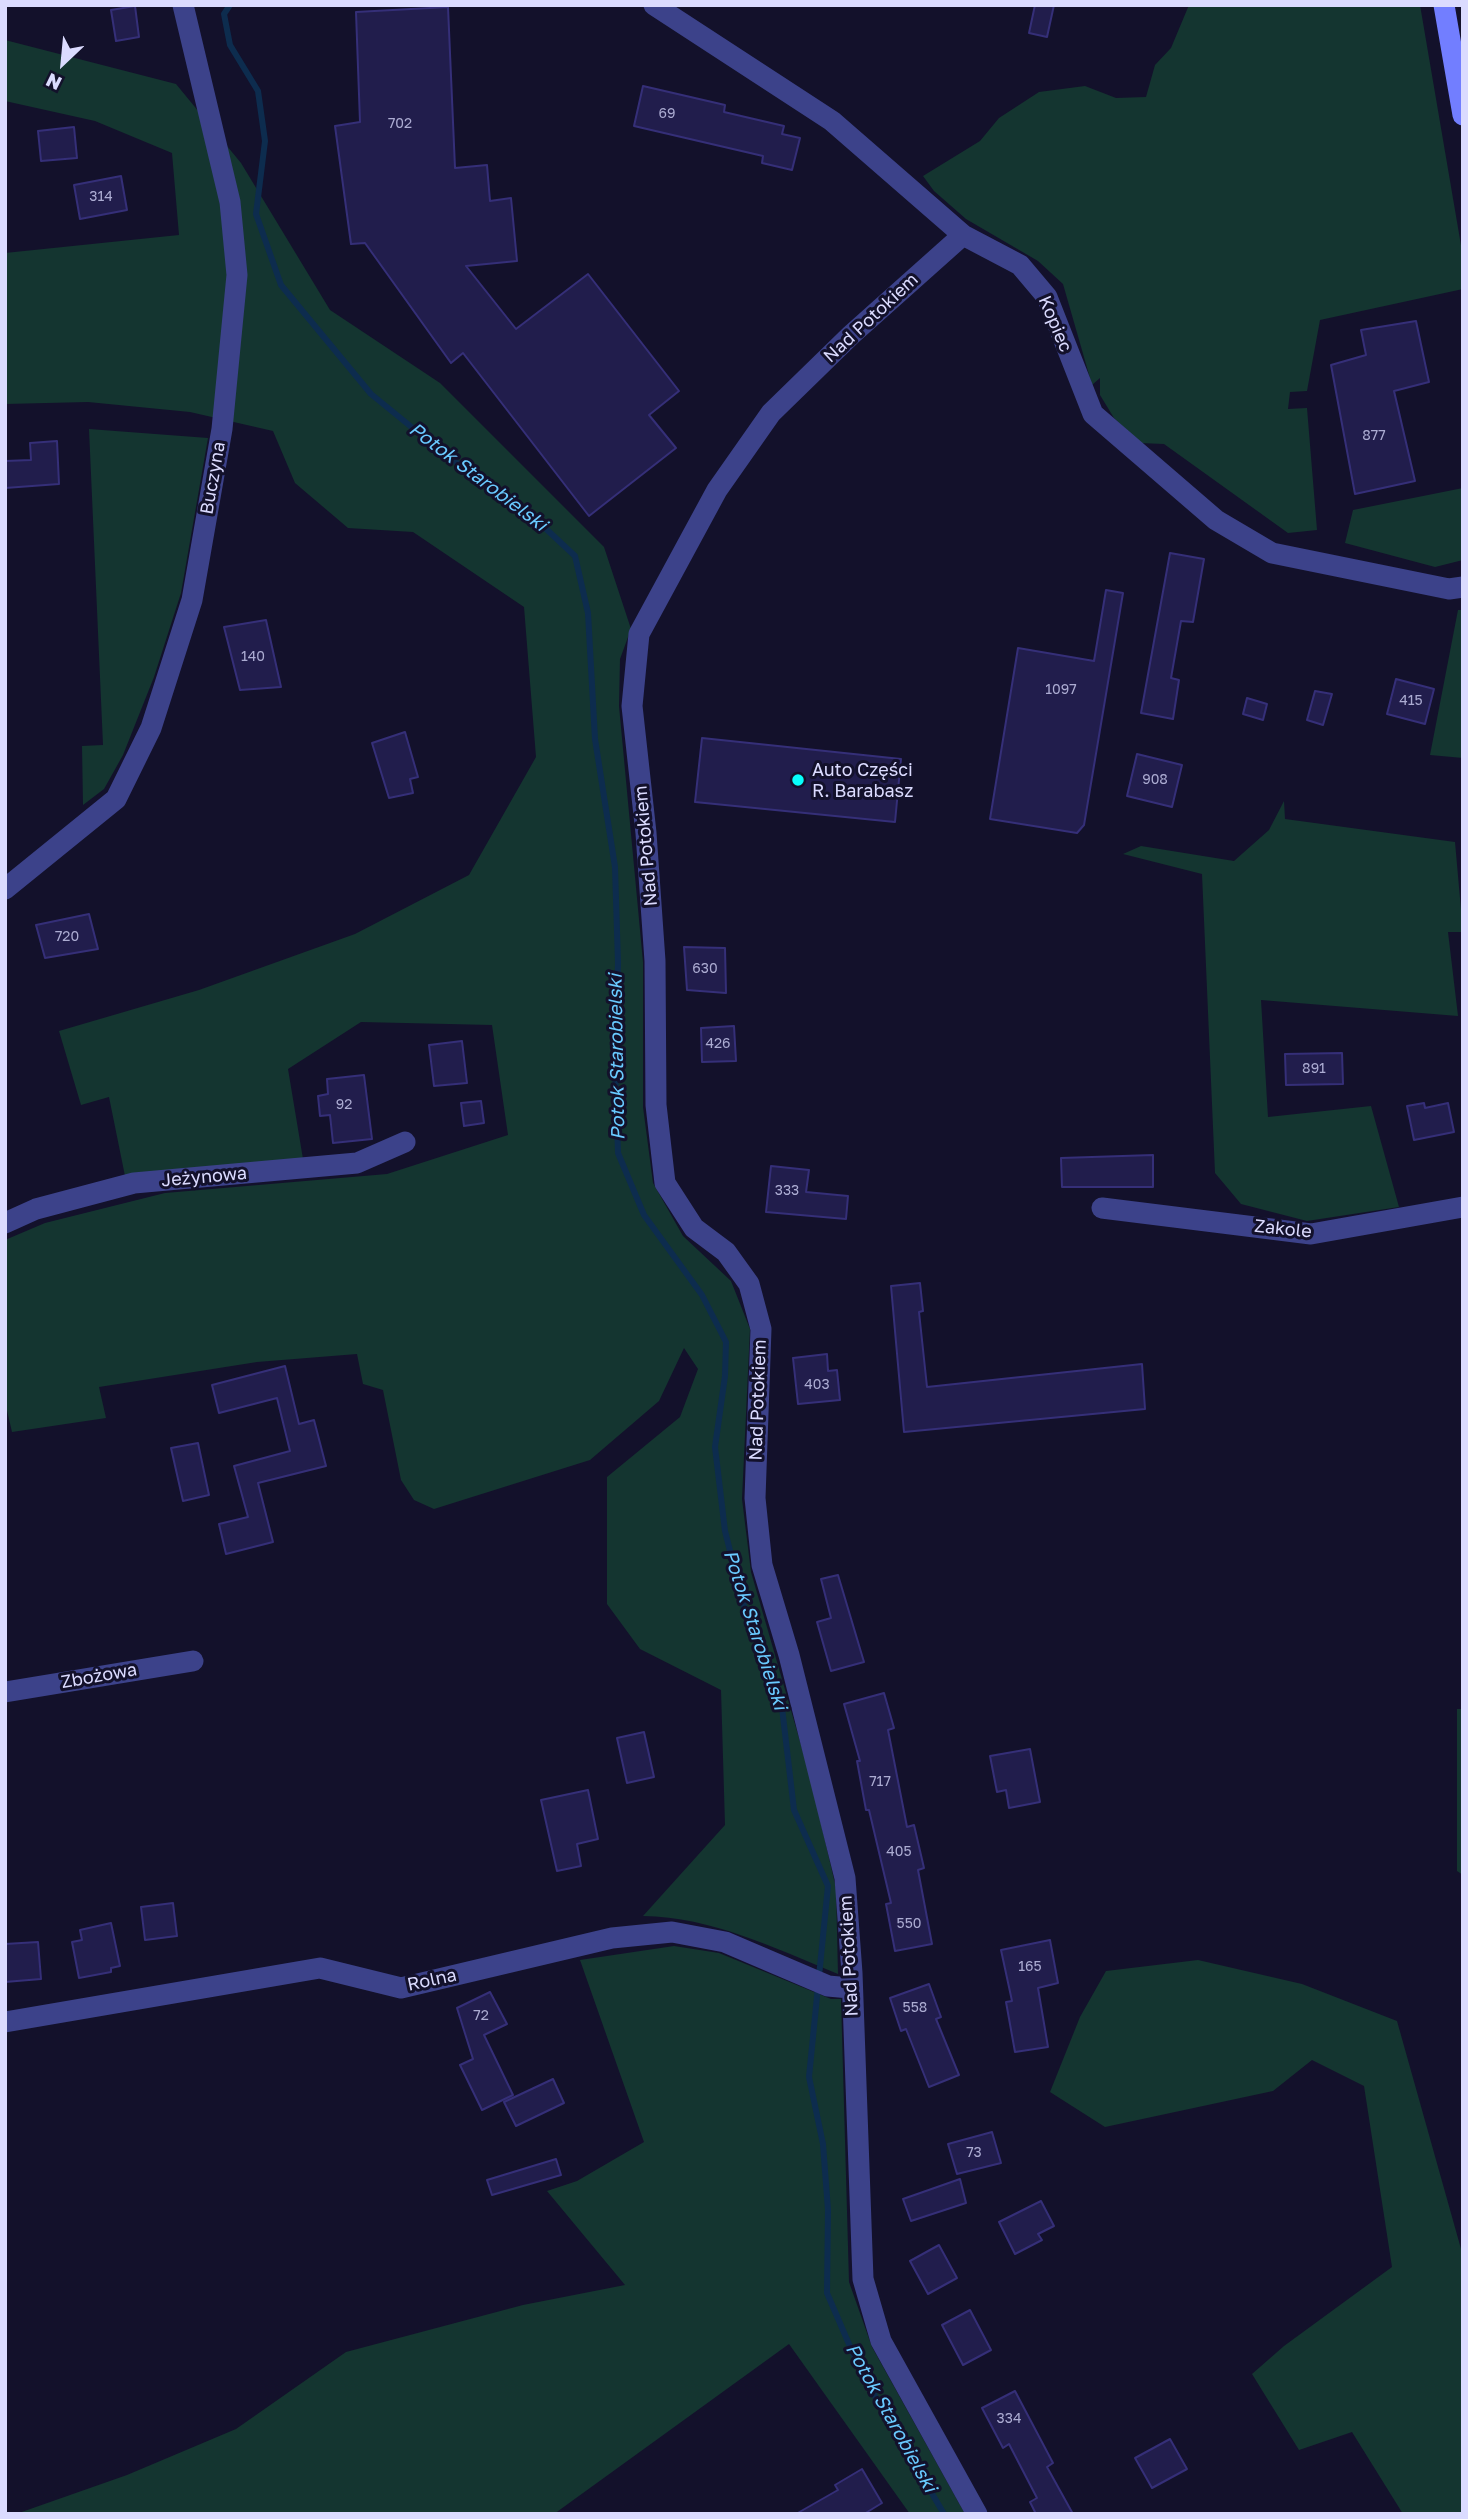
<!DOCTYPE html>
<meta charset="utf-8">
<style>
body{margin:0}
#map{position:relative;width:1468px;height:2519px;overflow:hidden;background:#13112b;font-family:"Golos Text",sans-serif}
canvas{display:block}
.frame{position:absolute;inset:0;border:7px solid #dbdbff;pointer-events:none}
.north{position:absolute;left:28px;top:28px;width:70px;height:70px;-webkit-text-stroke:5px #13112b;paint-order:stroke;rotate:206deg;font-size:19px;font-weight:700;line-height:28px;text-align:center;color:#dbdbff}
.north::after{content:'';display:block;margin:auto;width:24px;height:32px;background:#dbdbff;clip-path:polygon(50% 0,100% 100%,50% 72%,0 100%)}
</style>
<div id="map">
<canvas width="1468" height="2519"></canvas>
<div class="frame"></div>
<div class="north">N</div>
</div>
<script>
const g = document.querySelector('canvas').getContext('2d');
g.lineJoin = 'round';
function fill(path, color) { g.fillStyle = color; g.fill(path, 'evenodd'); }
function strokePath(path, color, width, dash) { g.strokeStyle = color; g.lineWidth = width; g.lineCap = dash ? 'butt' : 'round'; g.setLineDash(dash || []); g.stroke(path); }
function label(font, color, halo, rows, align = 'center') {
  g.font = font + ' "Golos Text",sans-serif'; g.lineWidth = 6; g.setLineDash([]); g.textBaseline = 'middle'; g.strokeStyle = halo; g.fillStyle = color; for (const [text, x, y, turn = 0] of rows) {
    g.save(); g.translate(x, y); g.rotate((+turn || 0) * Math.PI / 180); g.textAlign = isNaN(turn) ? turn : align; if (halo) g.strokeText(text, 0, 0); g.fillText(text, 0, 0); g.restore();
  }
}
fill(new Path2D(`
 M1189,5H1420L1463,257V289L1320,320L1307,391L1290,392L1288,409L1307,408L1317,530L1288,533L1164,444L1140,443L1114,418L1100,395V378L1092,385L1063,284L1038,261L966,219L934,191L923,176L980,141L999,118L1039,92L1085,86L1116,98L1146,97L1155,65L1171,48Z
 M5,40L176,84L241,163L330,310L440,383L604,547L631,629L620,659L619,706L643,962V1107L653,1183L683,1236L731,1281L750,1329L742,1499L751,1572L810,1776L836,1888L838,1974C774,1948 712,1917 643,1916L725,1825L721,1690L640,1649L607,1604V1477L680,1417L698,1369L684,1348L659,1401L590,1460L434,1509L414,1500L401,1480L383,1390L363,1384L357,1354L257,1362L99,1387L106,1418L12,1432L5,1402V1240L45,1223L165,1193L387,1174L508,1135L492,1025L361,1022L288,1069L303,1159L125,1176L109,1097L81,1105L59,1031L199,990L355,934L469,875L536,757L524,607L413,532L348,528L295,483L273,431L190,412L88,402L5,404V253L179,235L172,153L95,121L5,101Z
 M89,429L208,438L181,593L154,677L123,755L104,789L83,805L82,746L103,745Z
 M1463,488V560L1435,567L1345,543L1353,510Z
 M1458,610H1463V758L1430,755Z
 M1284,801L1285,819L1455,842L1463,932H1448L1458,1016L1261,1000L1268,1117L1371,1106L1399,1207L1307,1221L1241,1204L1215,1173L1202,874L1123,854L1141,846L1234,861L1269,830Z
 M1457,1709H1463V1875L1457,1871Z
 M674,1946L719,1953L831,1999H841L849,2282L872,2347L965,2514H910L789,2344L554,2514H16L127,2475L236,2429L346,2352L523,2305L625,2285L547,2191L577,2181L644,2142L580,1960Z
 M1198,1960L1302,1984L1397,2021L1463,2256V2514H1403L1352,2432L1299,2450L1252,2374L1284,2346L1392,2267L1364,2086L1312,2060L1273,2091L1105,2127L1050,2092L1080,2017L1106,1971Z`), '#143530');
strokePath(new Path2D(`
 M230,5L224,14L230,45L258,91L265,141L256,214L281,285L371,394L447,456L528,512L575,556L588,613L595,739L615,867L618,963L615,1063L618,1153L644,1215L702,1295L726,1342L725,1376L715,1447L725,1531L746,1614L781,1699L794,1810L828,1886L809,2077L823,2144L828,2210L827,2293L861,2372L944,2514`), '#0d2c4e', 6);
const building = new Path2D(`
 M1035,5H1054L1047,37L1029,33Z
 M135,6L139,37L116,41L111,10Z
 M448,7L455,168L487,165L490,201L511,198L517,261L466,266L516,329L588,274L679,391L649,415L676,448L589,516L463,353L451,363L365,243L351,244L335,126L360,122L356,12Z
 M643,86L725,105L724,112L784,126L782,134L800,138L792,170L762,163L763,156L634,126Z
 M74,127L77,158L41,161L38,131Z
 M121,176L127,210L80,219L74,185Z
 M1416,321L1429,382L1394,391L1415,481L1355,494L1331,365L1366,355L1361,330Z
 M57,441L59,484L5,488V461L31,460L30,443Z
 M1170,553L1204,559L1193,622L1181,621L1171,678L1179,680L1173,719L1141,713Z
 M1106,590L1123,593L1084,825L1077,833L990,819L1018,648L1094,661Z
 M266,620L281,687L240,690L224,627Z
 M1396,679L1434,689L1425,724L1387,714Z
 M1315,691L1332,694L1323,725L1307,720Z
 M1247,698L1267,704L1263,720L1243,714Z
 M405,732L418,777L410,779L413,793L389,798L372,743Z
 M702,738L901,759L895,822L695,802Z
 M1137,754L1182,765L1172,807L1127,796Z
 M89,914L98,949L45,958L36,925Z
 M684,947L725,948L726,993L687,990Z
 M734,1026L736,1061L702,1062L701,1028Z
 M462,1041L467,1083L434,1086L429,1045Z
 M1342,1053L1343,1084L1286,1085L1285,1054Z
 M364,1075L372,1139L333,1143L330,1115L320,1116L318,1096L328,1094L327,1079Z
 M481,1101L484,1123L464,1126L461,1103Z
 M1424,1103L1425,1108L1448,1103L1454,1132L1414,1140L1407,1106Z
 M1153,1155V1187H1062L1061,1158Z
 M771,1166L809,1170L806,1192L848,1196L846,1219L766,1212Z
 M920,1283L923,1311L919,1312L927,1387L1142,1364L1145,1409L904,1432L891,1286Z
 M827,1354L828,1371L837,1370L840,1400L798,1404L793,1358Z
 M285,1366L299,1424L314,1420L326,1466L258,1483L273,1542L226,1554L219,1524L248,1517L234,1466L290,1451L277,1398L219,1413L212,1385Z
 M198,1443L209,1495L183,1501L171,1448Z
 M838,1575L864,1662L831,1671L817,1622L831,1618L821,1579Z
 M884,1693L894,1728L888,1730L907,1827L914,1825L924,1868L918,1870L932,1944L895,1951L886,1904L891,1903L869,1810H866L857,1761H860L844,1704Z
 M644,1732L654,1777L627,1783L617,1738Z
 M1030,1749L1040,1802L1009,1808L1006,1790L997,1792L990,1756Z
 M588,1790L598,1839L577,1844L581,1866L557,1871L541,1800Z
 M173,1903L177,1936L145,1940L141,1907Z
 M111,1923L120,1966L111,1968V1972L79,1978L72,1942L82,1940L80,1930Z
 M1050,1940L1058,1983L1038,1988L1048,2047L1015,2052L1006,2002L1012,2001L1001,1950Z
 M38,1942L41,1979L5,1982V1944Z
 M929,1984L941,2017L936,2019L959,2075L929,2087L906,2029L901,2031L890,1998Z
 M490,1992L507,2024L484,2035L513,2095L482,2110L460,2065L473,2059L457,2008Z
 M553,2079L564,2103L516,2126L504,2102Z
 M992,2132L1001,2163L957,2174L948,2144Z
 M556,2159L561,2175L492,2195L487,2180Z
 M960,2179L966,2203L911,2221L903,2199Z
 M1041,2201L1054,2226L1038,2234L1042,2240L1015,2254L999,2222Z
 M939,2245L957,2278L928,2294L910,2261Z
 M970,2310L991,2350L963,2365L942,2325Z
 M1015,2391L1053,2463L1047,2467L1073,2514H1036L1030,2502L1037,2498L1009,2444L1003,2448L982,2408Z
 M1170,2439L1187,2469L1152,2488L1135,2458Z
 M862,2469L882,2503L864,2514H796L838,2490L835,2485Z`);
fill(building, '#211d4c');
strokePath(building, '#352f78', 2);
strokePath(new Path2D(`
 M654,5L832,121L963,235L1020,265L1047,297L1093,414L1216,520L1272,553L1449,589L1463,587
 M963,235L851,335L771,413L717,490L639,634L632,706L646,833L655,961L656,1105L665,1183L694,1228L726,1252L749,1284L761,1329L755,1498L762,1565L789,1655L845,1878L852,1973L863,2279L881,2341L977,2514
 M5,889L116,799L151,728L192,600L222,429L237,275L230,202L183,5
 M1102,1208L1311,1234L1463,1207
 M5,1223L36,1209L134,1183L357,1163L405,1142
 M5,1692L193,1661
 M5,2022L320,1968L401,1988L612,1938L672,1932L725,1942L828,1986L850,1988`), '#3c428a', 21);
strokePath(new Path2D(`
 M1444,5L1463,115`), '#727eff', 21);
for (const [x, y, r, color] of [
 [798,780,7,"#07fffc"]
]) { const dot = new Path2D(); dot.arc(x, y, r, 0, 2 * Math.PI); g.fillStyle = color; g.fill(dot); strokePath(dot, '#13112b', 2.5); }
label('14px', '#acacd2', null, [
 ["69",667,114],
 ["702",400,124],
 ["314",101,197],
 ["877",1374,436],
 ["140",253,657],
 ["1097",1061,690],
 ["415",1411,701],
 ["908",1155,780],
 ["720",67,937],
 ["630",705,969],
 ["426",718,1044],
 ["891",1314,1069],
 ["92",344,1105],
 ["333",787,1191],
 ["403",817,1385],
 ["717",880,1782],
 ["405",899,1852],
 ["550",909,1924],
 ["165",1030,1967],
 ["558",915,2008],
 ["72",481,2016],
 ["73",974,2153],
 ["334",1009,2419]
]);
label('18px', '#dbdbff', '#13112b', [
 ["Nad Potokiem",871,318,-43],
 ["Kopiec",1055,324,67],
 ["Buczyna",213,478,-80],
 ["Nad Potokiem",646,846,-95],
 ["Jeżynowa",204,1177,-5],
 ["Zakole",1283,1229,6],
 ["Nad Potokiem",758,1400,-88],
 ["Zbożowa",99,1676,-10],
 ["Nad Potokiem",849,1956,-93],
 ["Rolna",432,1980,-12]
]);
label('18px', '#dbdbff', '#13112b', [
 ["Auto Części",812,770],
 ["R. Barabasz",812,791]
], 'left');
label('italic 19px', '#69caff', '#13112b', [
 ["Potok Starobielski",478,477,37],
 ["Potok Starobielski",617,1057,-91],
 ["Potok Starobielski",755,1630,72],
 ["Potok Starobielski",891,2418,61]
]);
</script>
